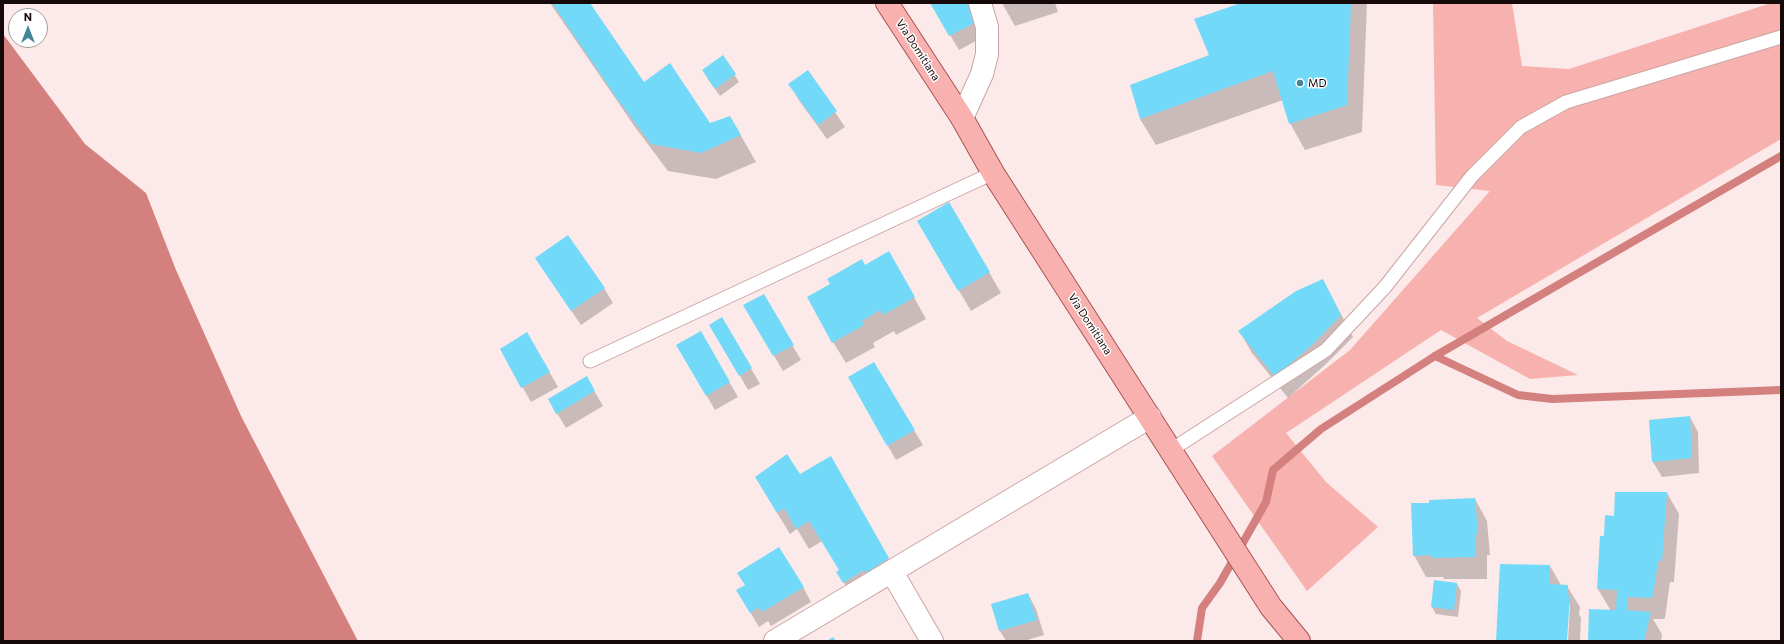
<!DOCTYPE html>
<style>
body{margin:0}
#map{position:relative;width:1784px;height:644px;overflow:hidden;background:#fbeae9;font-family:Commissioner,sans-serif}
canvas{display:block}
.frame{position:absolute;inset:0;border:4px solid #160909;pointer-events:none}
.north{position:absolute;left:8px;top:8px;width:40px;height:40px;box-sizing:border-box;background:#fff;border:1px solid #a29d9d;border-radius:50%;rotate:0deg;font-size:11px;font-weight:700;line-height:16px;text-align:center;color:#160909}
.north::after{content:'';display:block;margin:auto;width:14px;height:18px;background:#458599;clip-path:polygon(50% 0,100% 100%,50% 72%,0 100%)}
</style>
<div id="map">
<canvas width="1784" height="644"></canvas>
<div class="frame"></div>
<div class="north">N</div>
</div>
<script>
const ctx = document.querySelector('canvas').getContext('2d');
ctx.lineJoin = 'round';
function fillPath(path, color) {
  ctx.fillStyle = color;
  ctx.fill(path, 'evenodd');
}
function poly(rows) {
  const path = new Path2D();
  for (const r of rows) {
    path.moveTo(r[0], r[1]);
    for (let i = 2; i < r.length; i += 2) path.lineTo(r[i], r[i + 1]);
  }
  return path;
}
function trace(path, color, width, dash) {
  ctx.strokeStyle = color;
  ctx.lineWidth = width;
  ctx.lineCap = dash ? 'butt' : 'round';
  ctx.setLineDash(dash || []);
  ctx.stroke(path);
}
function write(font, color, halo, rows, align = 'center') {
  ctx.font = font + ' Commissioner,sans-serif';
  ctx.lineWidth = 3;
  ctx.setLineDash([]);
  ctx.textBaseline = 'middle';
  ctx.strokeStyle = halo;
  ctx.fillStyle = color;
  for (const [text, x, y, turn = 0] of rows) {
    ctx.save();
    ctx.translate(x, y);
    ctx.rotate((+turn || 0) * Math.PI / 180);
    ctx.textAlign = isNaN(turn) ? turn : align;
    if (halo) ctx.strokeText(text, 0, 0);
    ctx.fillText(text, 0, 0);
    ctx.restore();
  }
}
const green = poly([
 [1433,3,1512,3,1522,66,1569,69,1771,3,1781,3,1781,139,1477,318,1507,341,1578,375,1530,379,1441,330,1286,433,1326,482,1378,527,1307,591,1212,456,1350,350,1490,191,1436,185]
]);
const water = poly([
 [3,34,85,144,146,193,176,270,241,416,358,641,3,641]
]);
const shadow = poly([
 [550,3,589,3,644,83,710,125,730,117,756,162,716,179,668,171,635,127],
 [931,3,973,3,987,35,959,50],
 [1002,3,1055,3,1058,12,1015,26],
 [1244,3,1367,3,1362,132,1305,150,1290,123,1283,100,1156,145,1140,119,1210,56],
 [723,57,739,82,720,96,707,78],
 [808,72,845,127,827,139,798,99,790,84],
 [949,203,1001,293,971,311,918,221],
 [536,259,604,288,613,303,581,325],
 [865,266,901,274,926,319,896,335,894,331,873,343,875,347,846,363,833,342],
 [1323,280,1353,337,1326,364,1288,398,1252,353,1240,332],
 [763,295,801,360,783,371,745,306],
 [722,319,760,384,748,390,711,325],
 [700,332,738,397,715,410,677,345],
 [527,333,558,387,531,402,501,349],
 [874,364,923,445,896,460,849,378],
 [586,377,603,406,566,428,549,400],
 [1690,417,1698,432,1699,473,1662,477,1653,462],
 [830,457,900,580,879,593,877,590,856,604,838,572,840,571,822,541,809,549,797,529,790,534,768,498,800,475],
 [1667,493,1679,514,1674,582,1670,582,1665,618,1663,619,1653,619,1662,634,1661,641,1589,641,1611,611,1598,589,1605,537,1615,517],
 [1475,499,1487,521,1490,555,1487,555,1487,579,1444,579,1443,577,1426,577,1414,555,1430,504],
 [1550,566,1561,585,1567,586,1580,607,1579,614,1581,618,1580,641,1568,641,1570,605,1568,605,1566,641,1497,641],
 [1435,581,1457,584,1461,591,1458,617,1436,614,1432,607],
 [803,587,811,602,771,626,768,621,759,627,746,605],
 [1028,594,1036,609,1044,635,1024,641,1006,641,1000,631,992,605]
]);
const stream = poly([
 [1435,356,1518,395,1552,399,1781,390],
 [1197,641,1202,608,1220,583,1266,502,1273,470,1321,429,1435,356,1781,156]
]);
const building = poly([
 [552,3,590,3,644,82,670,63,710,123,730,116,741,135,701,153,651,144,618,100],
 [930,3,972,3,980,20,949,36],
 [1241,3,1351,3,1347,105,1289,124,1273,71,1140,119,1130,85,1209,55,1194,19],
 [723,55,736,74,715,89,702,70],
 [808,70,837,111,818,125,788,84],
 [949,202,990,272,958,291,917,221],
 [568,235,605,288,571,311,535,258],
 [889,251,915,297,883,315,880,310,862,321,864,325,832,343,807,297,830,284,827,279,862,259,865,265],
 [1323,279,1341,315,1314,343,1275,377,1238,331,1296,291],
 [764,294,794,345,773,356,743,305],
 [722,317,752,368,739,376,709,325],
 [701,331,730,382,706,396,676,345],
 [527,332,550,372,521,388,500,349],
 [874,362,915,430,887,446,848,377],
 [587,376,595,391,556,414,548,399],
 [1690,416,1692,458,1652,462,1649,420],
 [787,454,800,474,831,456,889,558,866,573,864,570,843,583,836,572,839,570,809,521,796,529,784,508,777,513,755,477],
 [1615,492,1667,492,1662,561,1658,561,1653,596,1650,598,1628,597,1627,610,1651,612,1644,641,1588,641,1589,609,1616,610,1617,590,1597,589,1600,536,1604,536,1605,515,1614,516],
 [1475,498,1478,534,1475,534,1475,557,1431,558,1431,555,1413,556,1411,503,1429,503,1429,500],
 [779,547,804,587,762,612,759,607,750,613,736,590,745,585,737,573],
 [1500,564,1550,565,1550,584,1568,585,1567,595,1570,595,1567,641,1496,641],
 [1434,580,1457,583,1454,610,1431,607],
 [1028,593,1037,620,999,631,991,604],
 [833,637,836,641,827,641]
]);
const lane = poly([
 [590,361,993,173],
 [1171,450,1326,350,1385,287,1472,176,1521,127,1566,102,1781,37]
]);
const street = poly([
 [962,118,982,74,987,54,987,27,980,3],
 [892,572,932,641],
 [775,641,1150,417]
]);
const primary = poly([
 [887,3,962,118,993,173,1271,607,1299,641]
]);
const markers = [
 [1300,83,4,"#458599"]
];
const streetNames = [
 ["Via Domitiana",918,50,57],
 ["Via Domitiana",1090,324,57]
];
const poiNames = [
 ["MD",1308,83]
];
fillPath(green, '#f7b1ae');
fillPath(water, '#d3807e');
fillPath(shadow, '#0003');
trace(stream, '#d3807e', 8);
fillPath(building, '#73d9f8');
trace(lane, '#cca5a3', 15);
trace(street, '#cca5a3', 24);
trace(primary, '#a75454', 24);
trace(lane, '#fff', 13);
trace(street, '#fff', 22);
trace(primary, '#f9b1b0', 22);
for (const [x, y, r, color] of markers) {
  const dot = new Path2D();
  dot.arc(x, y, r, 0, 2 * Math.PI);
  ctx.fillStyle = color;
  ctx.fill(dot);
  trace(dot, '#fff', 1.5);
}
write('11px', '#160909', '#fff', streetNames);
write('11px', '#160909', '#fff', poiNames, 'left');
</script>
